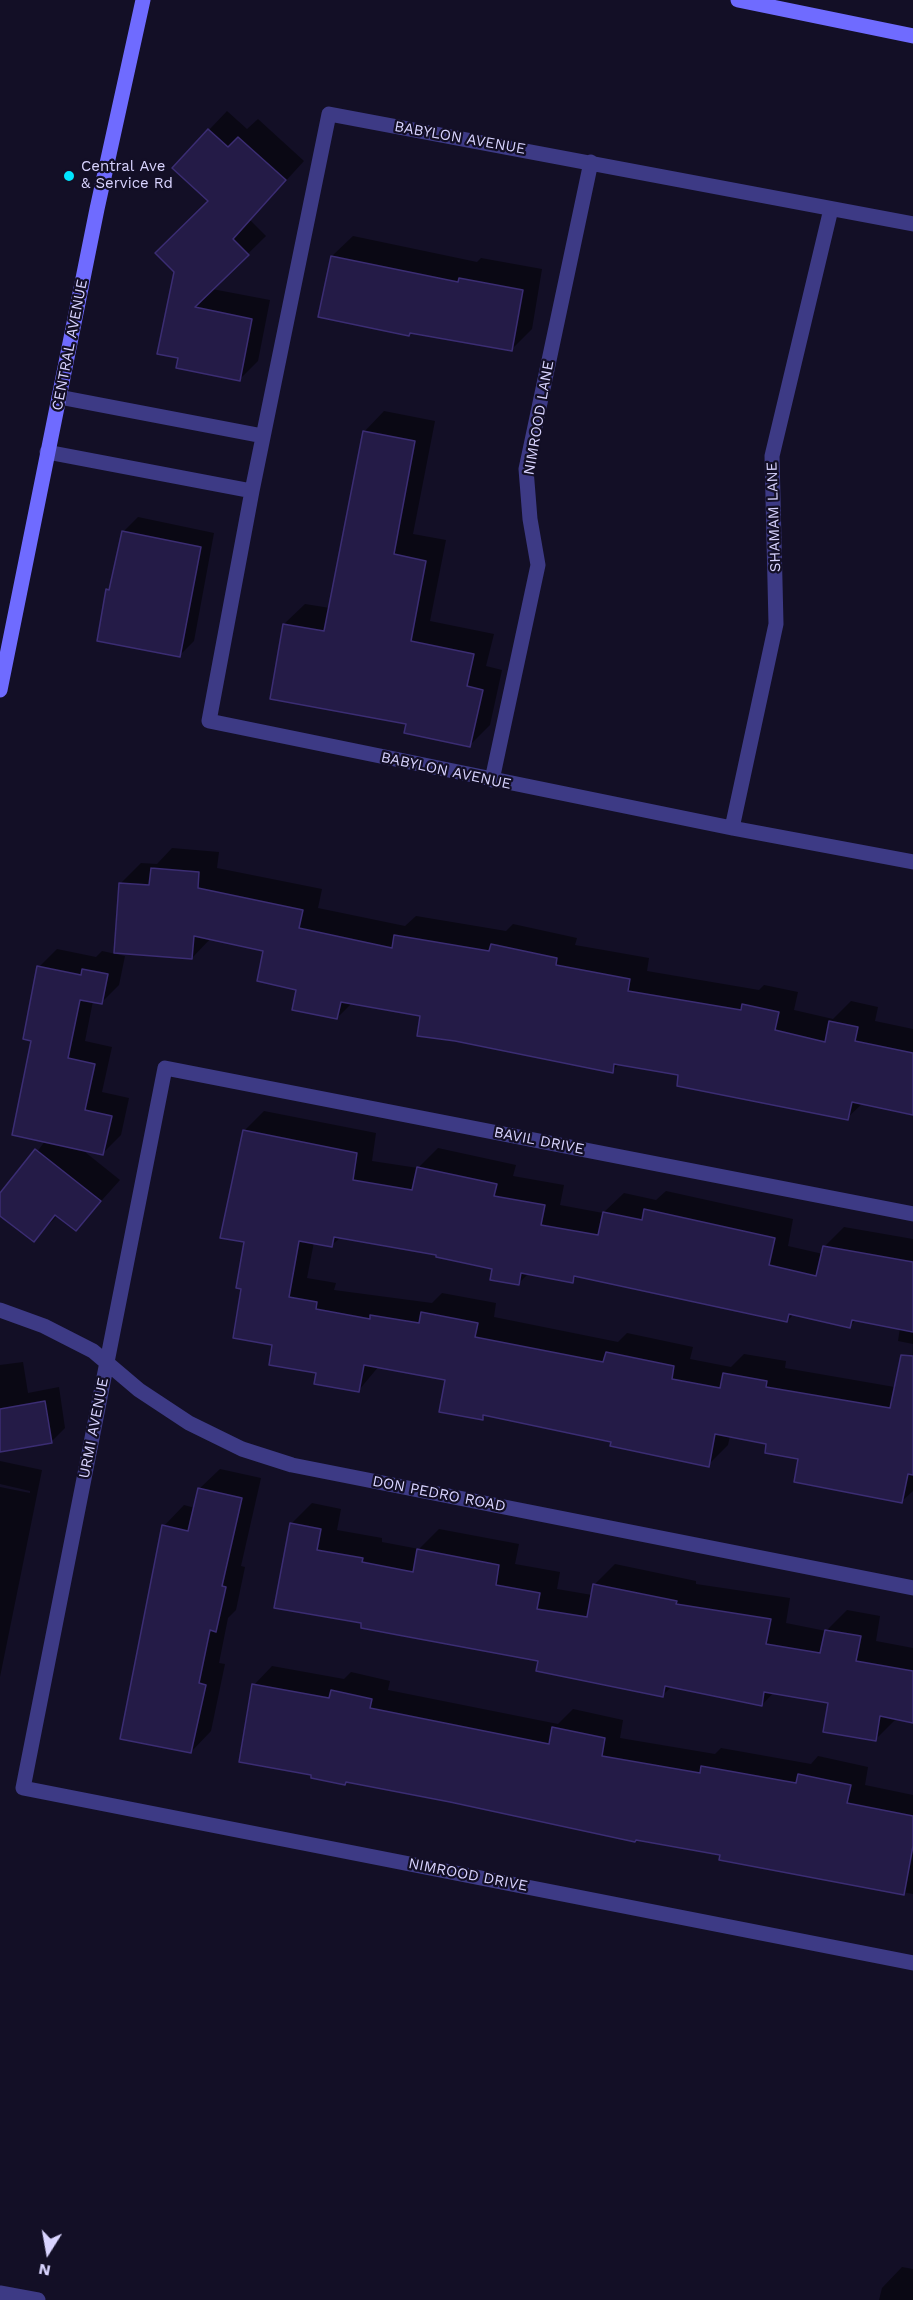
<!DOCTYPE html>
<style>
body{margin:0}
#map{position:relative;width:913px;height:2300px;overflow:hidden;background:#130f26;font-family:"Work Sans",sans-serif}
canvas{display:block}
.north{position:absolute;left:18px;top:2222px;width:60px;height:60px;-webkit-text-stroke:4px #130f26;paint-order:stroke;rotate:191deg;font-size:16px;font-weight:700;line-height:24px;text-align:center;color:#d9d4ff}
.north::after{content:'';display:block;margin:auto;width:21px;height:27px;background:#d9d4ff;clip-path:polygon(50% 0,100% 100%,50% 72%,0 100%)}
</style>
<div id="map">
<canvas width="913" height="2300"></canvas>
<div class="north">N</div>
</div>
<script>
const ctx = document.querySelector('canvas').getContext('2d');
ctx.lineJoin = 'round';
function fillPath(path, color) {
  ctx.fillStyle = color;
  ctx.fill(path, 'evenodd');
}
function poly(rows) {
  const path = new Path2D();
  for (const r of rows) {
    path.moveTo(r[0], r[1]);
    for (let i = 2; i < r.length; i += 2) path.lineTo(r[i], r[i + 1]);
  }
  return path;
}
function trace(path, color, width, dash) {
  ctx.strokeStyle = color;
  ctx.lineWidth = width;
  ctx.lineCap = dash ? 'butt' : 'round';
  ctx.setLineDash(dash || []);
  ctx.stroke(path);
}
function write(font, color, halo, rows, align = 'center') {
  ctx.font = font + ' "Work Sans",sans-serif';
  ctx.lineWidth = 4.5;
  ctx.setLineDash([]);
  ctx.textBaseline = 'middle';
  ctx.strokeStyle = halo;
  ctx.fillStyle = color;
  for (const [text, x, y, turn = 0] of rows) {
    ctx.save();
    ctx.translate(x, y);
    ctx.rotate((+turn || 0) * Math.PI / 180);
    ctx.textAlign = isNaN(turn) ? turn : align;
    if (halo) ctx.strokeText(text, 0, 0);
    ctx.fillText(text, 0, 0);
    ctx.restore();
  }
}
const shadow = poly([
 [227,111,247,129,258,119,304,161,250,220,266,236,212,289,270,300,258,361,239,380,178,367,210,200,209,130],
 [353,236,477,262,481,258,542,269,532,329,511,350,412,332,409,335,332,256],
 [384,411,435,421,413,534,446,540,430,621,494,634,486,666,502,670,490,725,469,746,408,723,284,624,305,604,330,608,364,432],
 [138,517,214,533,194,641,180,655,108,590,112,586,124,531],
 [172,848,219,852,217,868,322,889,318,908,405,926,416,916,506,931,513,924,577,938,575,945,649,958,647,971,759,990,764,985,798,992,794,1010,833,1019,851,1001,878,1007,875,1021,913,1029,913,1113,863,1103,847,1118,680,1074,620,1063,612,1071,455,1039,422,1015,352,1003,337,1018,298,989,265,950,211,938,192,958,121,883,141,863,157,864],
 [57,949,96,957,102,951,125,956,119,985,101,1003,93,1001,85,1041,112,1047,102,1092,129,1098,121,1135,103,1153,80,1148,120,1180,76,1229,58,1215,34,1240,0,1214,0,1203,45,1141,33,1039,39,967],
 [264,1111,376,1133,372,1161,418,1168,438,1148,516,1165,513,1176,564,1185,560,1205,603,1213,624,1193,656,1200,666,1191,793,1219,788,1246,823,1254,824,1247,844,1227,913,1239,913,1344,898,1341,900,1328,857,1319,850,1326,794,1314,787,1321,578,1275,572,1281,529,1273,519,1283,493,1268,438,1254,341,1237,332,1245,314,1242,307,1278,336,1283,334,1290,432,1303,442,1293,496,1303,494,1317,618,1342,627,1333,693,1347,690,1359,731,1367,744,1354,786,1361,785,1368,906,1389,913,1382,913,1491,902,1501,768,1442,730,1436,728,1445,708,1465,613,1441,486,1414,482,1418,446,1378,379,1366,359,1390,318,1372,274,1344,243,1288,246,1241,244,1131],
 [23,1362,28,1393,59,1387,65,1428,51,1442,0,1450,0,1365],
 [0,1461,42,1470,0,1677,0,1487,30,1493,30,1491,0,1484],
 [220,1469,261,1478,241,1566,245,1567,236,1610,228,1618,219,1663,225,1664,211,1731,191,1752,164,1526,184,1505,195,1508,199,1489],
 [312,1503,341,1509,337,1530,382,1538,382,1542,419,1549,439,1529,519,1544,515,1564,560,1572,557,1589,592,1595,594,1585,615,1564,696,1581,696,1584,790,1598,786,1623,826,1631,847,1610,880,1616,876,1641,913,1648,913,1722,896,1719,875,1740,830,1702,774,1692,762,1705,672,1686,663,1695,540,1660,363,1622,291,1524],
 [272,1666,344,1679,351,1672,390,1681,388,1690,558,1724,573,1709,623,1720,620,1738,715,1754,721,1748,811,1764,818,1756,868,1767,865,1785,913,1795,913,1894,765,1868,722,1854,348,1781,345,1784,254,1685],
 [902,2267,913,2269,913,2300,879,2300,882,2288]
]);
const building = poly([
 [208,129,228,147,238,137,286,180,233,239,249,255,195,307,252,319,240,381,176,368,178,358,157,354,174,272,155,253,208,201,172,168,208,129],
 [331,256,458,282,459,278,523,290,512,351,410,333,409,336,318,317,331,256],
 [363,431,415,441,394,554,426,561,411,641,474,654,467,686,483,690,470,747,404,733,406,724,270,699,283,624,324,631,363,431],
 [122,531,201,547,180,657,97,641,106,589,109,590,122,531],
 [151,868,199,872,198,888,303,910,299,928,392,948,394,935,489,951,491,944,557,958,556,965,630,979,628,991,741,1010,742,1004,779,1012,775,1030,825,1042,829,1021,858,1027,855,1041,913,1053,913,1115,852,1102,848,1120,677,1086,678,1075,614,1064,613,1073,455,1041,417,1036,420,1016,341,1002,337,1019,292,1010,296,990,257,981,263,951,194,936,192,959,114,953,119,883,149,885,151,868],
 [37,966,81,975,82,969,108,974,102,1004,80,1000,68,1058,95,1064,85,1110,112,1116,103,1155,12,1135,31,1041,23,1039,37,966],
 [243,1130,357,1153,353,1180,412,1190,417,1167,497,1184,494,1196,545,1205,541,1225,598,1235,603,1212,642,1220,644,1209,775,1238,769,1265,816,1276,823,1246,913,1262,913,1332,852,1320,850,1328,789,1314,787,1322,574,1276,573,1283,521,1273,519,1285,490,1280,492,1269,436,1257,436,1255,334,1237,332,1247,299,1241,289,1297,317,1302,316,1309,370,1319,370,1315,419,1323,421,1312,478,1323,475,1337,603,1362,606,1352,674,1366,672,1379,720,1388,723,1373,767,1381,766,1387,890,1408,901,1355,913,1356,913,1475,908,1474,902,1503,794,1482,798,1459,765,1453,766,1444,715,1434,709,1467,610,1446,611,1442,483,1415,483,1420,439,1412,445,1380,364,1365,359,1392,314,1384,316,1373,269,1365,272,1345,233,1338,241,1289,236,1288,244,1242,220,1238,243,1130],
 [35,1149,101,1201,76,1231,55,1215,34,1242,0,1216,0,1193,35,1149],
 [45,1401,52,1443,0,1452,0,1409,45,1401],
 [198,1488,242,1498,222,1586,226,1587,216,1632,210,1630,199,1683,206,1685,191,1753,120,1739,162,1525,188,1531,198,1488],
 [290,1523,321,1529,317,1550,363,1558,362,1562,413,1572,417,1549,499,1565,496,1585,540,1593,537,1609,587,1617,593,1584,677,1601,676,1604,771,1619,766,1644,820,1653,825,1630,861,1636,856,1661,913,1671,913,1723,880,1716,876,1741,823,1732,828,1703,764,1692,762,1706,665,1686,663,1697,536,1671,538,1661,398,1635,361,1628,361,1623,274,1608,290,1523],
 [252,1684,329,1698,331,1690,372,1699,370,1708,549,1744,552,1727,605,1738,602,1756,700,1773,701,1766,796,1783,798,1774,851,1785,847,1803,913,1816,913,1846,904,1895,719,1860,720,1855,636,1840,635,1842,450,1802,346,1782,345,1785,311,1778,311,1775,239,1762,252,1684]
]);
const street = poly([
 [913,224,329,114,252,491,209,721,732,828,913,862],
 [59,397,263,436],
 [47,452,252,491],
 [492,780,538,565,530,519,526,469,591,162],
 [732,828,776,624,772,456,831,209],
 [913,1214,165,1068,23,1788,913,1963],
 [0,1310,44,1326,93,1351,139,1390,189,1423,242,1449,292,1465,913,1588],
 [0,2293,38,2300]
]);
const secondary = poly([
 [738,0,913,36],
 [0,690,97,209,143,0]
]);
const markers = [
 [69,176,6,"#00e5ff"]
];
const streetNames = [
 ["BABYLON AVENUE",460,138,10],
 ["CENTRAL AVENUE",70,345,-79],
 ["NIMROOD LANE",539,418,-80],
 ["SHAMAM LANE",774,517,-92],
 ["BABYLON AVENUE",446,771,12],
 ["BAVIL DRIVE",539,1141,11],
 ["URMI AVENUE",94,1428,-79],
 ["DON PEDRO ROAD",439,1494,11],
 ["NIMROOD DRIVE",468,1875,11]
];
const poiNames = [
 ["Central Ave",81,167],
 ["& Service Rd",81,184]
];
fillPath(shadow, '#0007');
fillPath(building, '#241b47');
trace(building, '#3b2d73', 1.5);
trace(street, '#3d3a85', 15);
trace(secondary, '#6f6bff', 15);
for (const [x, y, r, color] of markers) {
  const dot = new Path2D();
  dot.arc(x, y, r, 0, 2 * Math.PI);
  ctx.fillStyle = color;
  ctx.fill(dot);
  trace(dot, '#130f26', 2);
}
write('15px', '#d9d4ff', '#130f26', streetNames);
write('15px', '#d9d4ff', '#130f26', poiNames, 'left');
</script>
